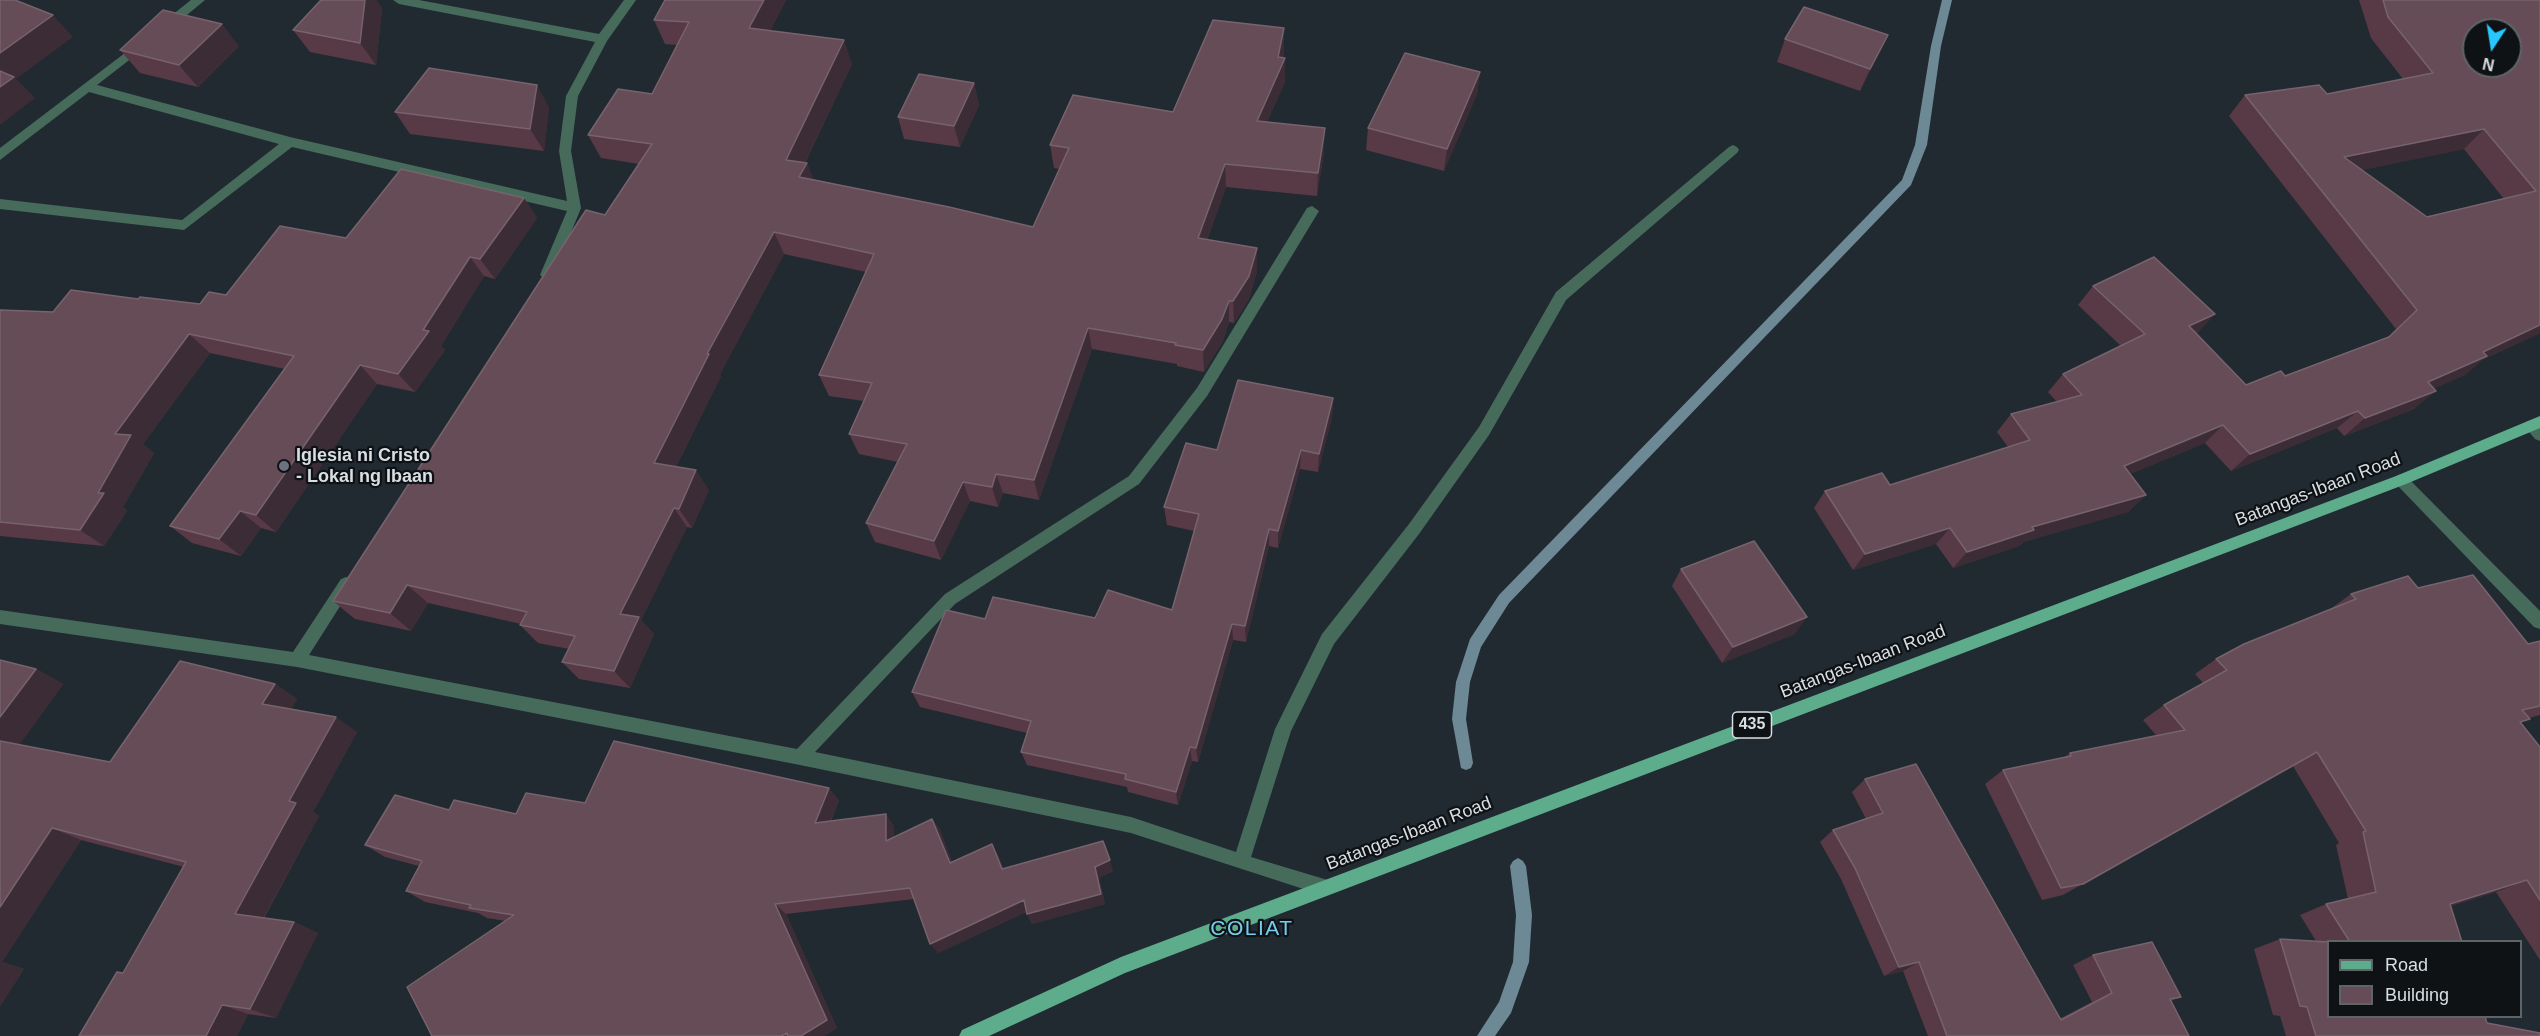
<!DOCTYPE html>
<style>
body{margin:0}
#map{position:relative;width:2540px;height:1036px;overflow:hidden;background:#212a31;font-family:Arial,sans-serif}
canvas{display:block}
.legend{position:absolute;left:2327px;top:940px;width:195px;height:78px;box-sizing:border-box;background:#0e1215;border:2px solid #5f6467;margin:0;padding:8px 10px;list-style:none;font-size:18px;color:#d8dee3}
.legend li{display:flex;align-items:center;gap:12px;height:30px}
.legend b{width:30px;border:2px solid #5f6467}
.north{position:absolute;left:2462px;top:18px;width:60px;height:60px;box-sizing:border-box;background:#0e1215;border:2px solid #5f6467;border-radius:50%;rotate:192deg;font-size:16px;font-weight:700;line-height:24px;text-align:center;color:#d8dee3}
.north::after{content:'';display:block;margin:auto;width:21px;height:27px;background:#27c8ff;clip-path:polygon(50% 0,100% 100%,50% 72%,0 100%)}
</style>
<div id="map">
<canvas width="2540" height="1036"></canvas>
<ul class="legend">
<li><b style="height:8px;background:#5dad8d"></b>Road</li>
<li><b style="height:16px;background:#654c57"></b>Building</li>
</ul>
<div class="north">N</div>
</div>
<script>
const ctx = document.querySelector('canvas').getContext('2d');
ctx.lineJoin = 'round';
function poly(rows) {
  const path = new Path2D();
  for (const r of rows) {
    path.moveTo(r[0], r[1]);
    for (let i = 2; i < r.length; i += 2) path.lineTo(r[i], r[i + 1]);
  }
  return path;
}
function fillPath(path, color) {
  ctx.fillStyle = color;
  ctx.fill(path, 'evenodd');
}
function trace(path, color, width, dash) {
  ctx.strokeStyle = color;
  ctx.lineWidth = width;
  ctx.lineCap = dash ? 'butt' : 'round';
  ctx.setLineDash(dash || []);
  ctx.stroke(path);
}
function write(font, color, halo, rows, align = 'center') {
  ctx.font = font + ' Arial,sans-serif';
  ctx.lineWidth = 4.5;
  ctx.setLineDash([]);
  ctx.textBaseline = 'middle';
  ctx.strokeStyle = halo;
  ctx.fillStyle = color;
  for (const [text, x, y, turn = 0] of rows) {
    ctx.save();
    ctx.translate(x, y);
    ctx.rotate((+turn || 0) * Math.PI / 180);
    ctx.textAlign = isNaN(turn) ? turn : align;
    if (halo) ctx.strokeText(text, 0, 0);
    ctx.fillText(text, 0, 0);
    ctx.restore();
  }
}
const stream = poly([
 [1942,0,1952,0,1941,46,1927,145,1911,185,1509,603,1481,647,1470,682,1466,719,1473,763,1471,768,1466,770,1461,768,1452,719,1456,682,1470,639,1499,595,1902,180,1915,145,1931,46,1942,0],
 [1518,858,1523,861,1526,866,1532,915,1529,962,1511,1013,1495,1036,1477,1036,1499,1002,1513,962,1516,915,1510,866,1513,861,1518,858]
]);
const minor = poly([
 [191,0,205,0,170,29,162,29,162,23,191,0],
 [393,0,419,0,599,34,624,0,636,0,607,41,578,96,571,151,581,208,552,279,547,280,540,275,567,211,292,147,184,230,0,209,0,199,182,220,279,144,89,92,0,160,0,148,142,40,146,41,146,47,97,85,290,137,567,201,559,151,566,96,595,42,399,4,393,0],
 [1733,145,1737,147,1739,150,1737,153,1566,300,1489,435,1419,534,1334,644,1291,731,1251,857,1331,881,1334,887,1331,893,1325,896,1131,833,800,765,297,667,0,624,0,610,293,652,341,579,346,577,351,579,354,584,351,589,309,655,797,749,945,594,1129,476,1197,388,1307,208,1312,206,1319,211,1207,396,1139,484,955,604,815,752,1131,817,1236,852,1275,729,1322,634,1409,524,1479,427,1556,292,1729,147,1733,145],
 [2531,420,2540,426,2540,441,2535,439,2524,426,2526,422,2531,420],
 [2401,474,2406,476,2540,611,2540,629,2534,627,2396,484,2394,480,2396,476,2401,474]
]);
const major = poly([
 [2540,416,2540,428,2406,484,1125,973,989,1036,959,1036,962,1030,1121,957,2396,476,2540,416]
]);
const wall = poly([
 [321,0,376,0,382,8,376,65,310,52,293,30],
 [665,0,786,0,770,31,852,64,805,163,807,163,813,179,1033,227,1060,169,1054,168,1050,145,1173,112,1284,52,1283,58,1285,82,1267,122,1324,152,1317,196,1226,187,1207,240,1257,248,1257,271,1249,299,1234,323,1229,322,1223,341,1204,372,1177,366,1177,364,1092,349,1039,500,1003,493,998,507,970,501,941,560,875,542,866,523,898,462,859,454,849,434,864,401,829,396,819,375,866,272,784,254,720,374,721,376,676,467,709,490,692,528,687,527,641,620,654,634,630,688,579,679,562,662,569,649,538,643,520,625,521,624,428,603,411,631,355,619,333,601,605,215,639,164,601,158,588,135,652,94,677,45,665,44,654,20],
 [2359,0,2540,0,2540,333,2482,360,2465,375,2434,388,2414,409,2344,436,2337,428,2231,471,2205,443,2130,474,2146,495,2128,512,2023,542,2019,546,1953,568,1936,544,1853,570,1814,508,1825,491,1890,485,2008,447,1997,432,2011,414,2057,402,2048,392,2063,374,2121,346,2078,305,2093,286,2198,333,2196,334,2246,385,2285,376,2387,338,2396,329,2229,116,2245,95,2327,94,2403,79,2371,38],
 [2464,149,2504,199,2427,217,2361,170],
 [1888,35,1860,91,1777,62,1785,39],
 [239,46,198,87,140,73,120,50],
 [1480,72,1477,94,1444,171,1366,150,1368,128],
 [974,83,979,105,960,147,904,139,898,117],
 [549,107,544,151,410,134,395,112],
 [524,198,537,218,495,279,484,276,441,346,445,350,415,392,377,384,276,532,261,528,241,556,192,543,170,526,285,369,210,353,143,444,154,453,123,507,127,511,104,546,0,536,0,310,53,312,138,299,200,304,226,295,346,238],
 [1333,398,1332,417,1318,472,1300,469,1278,548,1269,546,1246,642,1233,640,1198,762,1192,761,1178,805,1128,792,1127,787,1027,765,1021,752,1027,733,920,707,912,692,985,619,1095,618,1172,610,1194,531,1167,525,1164,507,1217,450],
 [1681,569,1795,634,1722,663,1672,586],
 [2418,588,2528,644,2540,641,2540,715,2529,718,2521,723,2540,747,2540,960,2496,892,2451,906,2462,942,2328,942,2328,1017,2487,1023,2540,1036,2286,1036,2280,1016,2273,1015,2254,949,2280,939,2316,941,2300,915,2326,904,2348,899,2336,845,2339,843,2293,766,2063,895,2042,900,1985,784,2003,770,2063,758,2070,753,2156,735,2143,720,2164,705,2203,683,2195,674,2216,659,2329,610,2351,594],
 [0,660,36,669,63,684,19,745,110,762,275,684,297,699,291,709,357,732,313,812,319,816,264,918,294,922,318,933,276,1018,248,1014,237,1036,79,1036,123,973,184,867,81,840,2,962,24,969,0,1006],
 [1865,779,2061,1018,2092,1002,2073,965,2093,955,2181,997,2171,1001,2189,1036,1928,1036,1903,971,1884,976,1841,879,1820,842,1833,830,1866,819,1852,792],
 [839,800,831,821,894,826,894,837,932,819,940,830,952,862,998,855,1003,868,1113,871,1099,878,1105,904,1032,924,1026,912,938,953,914,899,786,914,837,1028,824,1036,432,1036,506,921,487,918,478,913,425,902,406,891,419,866,385,857,365,845,449,810,516,814,585,803]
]);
const shadedWall = poly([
 [365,0,376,0,382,8,376,65,360,43],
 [764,0,786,0,759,52,749,28],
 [53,15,73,37,16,79,35,98,0,125,0,53],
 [222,24,239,46,198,87,179,65],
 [1284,28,1284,52,1281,67,1285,58,1285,82,1257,145,1257,121,1278,57],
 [1888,35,1877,58,1860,91,1870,69],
 [844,40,852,64,795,183,786,160],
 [1480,72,1477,94,1444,171,1447,149],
 [974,83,979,105,960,147,954,126],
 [537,85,549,107,544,151,530,129],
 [1325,128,1324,152,1317,196,1318,173],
 [2484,129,2464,149,2325,178,2344,157],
 [807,163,816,186,799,177],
 [1225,164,1226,187,1199,261,1198,238],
 [524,198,537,218,495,279,480,259],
 [774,232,784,254,720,374,721,376,668,483,654,463,707,354],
 [1257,248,1257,271,1249,299,1234,323,1233,301],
 [470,257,484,276,441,346,445,350,415,392,398,374,423,330],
 [1229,301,1229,322,1223,341,1204,372,1203,350],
 [2215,314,2198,333,2172,345,2189,326],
 [2540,325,2540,333,2482,360,2465,375,2406,401,2428,382,2483,352],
 [1088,328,1092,349,1039,500,1034,480],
 [189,334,210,353,143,444,154,453,123,507,127,511,104,546,80,530,115,434],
 [360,365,377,384,276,532,256,515],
 [2436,391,2414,409,2344,436,2365,418],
 [1333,398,1332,417,1318,472,1319,454],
 [2358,411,2337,428,2231,471,2250,454],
 [2223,425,2205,443,2108,483,2124,466],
 [1301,450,1300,469,1278,548,1278,531],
 [696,470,709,490,692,528,679,509],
 [996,474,1003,493,998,507,992,487],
 [963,482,970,501,941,560,934,541],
 [2146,495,2128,512,2023,542,2019,546,1953,568,1967,552,2032,527],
 [674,508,687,527,641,620,654,634,630,688,614,671,620,614],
 [240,511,261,528,241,556,219,539],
 [1950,528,1936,544,1853,570,1865,554],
 [1269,529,1269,546,1246,642,1245,626],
 [407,585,428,603,411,631,390,613],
 [1807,617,1795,634,1722,663,1733,647],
 [1232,624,1233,640,1198,762,1196,748],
 [36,669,63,684,14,752,0,746,0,717],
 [275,684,297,699,285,719,262,704],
 [336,717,357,732,313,812,319,816,260,924,235,914,289,801],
 [1190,747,1192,761,1178,805,1176,792],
 [829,788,839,800,825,834,815,823],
 [886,814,894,826,894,852,886,841],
 [932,819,940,830,957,874,950,863],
 [52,828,81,840,2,962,24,969,0,1006,0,907],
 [992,844,998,855,1008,879,1002,869],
 [1110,860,1113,871,1099,878,1105,904,1032,924,1027,914,1095,867],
 [2527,880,2496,892,2421,915,2450,904],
 [1024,900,1030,910,938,953,930,944],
 [775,904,786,914,837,1028,824,1036,801,1036],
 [294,922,318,933,276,1018,250,1009],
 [1919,962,1903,971,1884,976,1899,967],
 [222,1005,248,1014,237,1036,206,1036]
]);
const building = poly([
 [0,0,15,0,53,15,0,53,0,0],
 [321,0,365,0,360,43,293,30,321,0],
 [665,0,764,0,749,28,844,40,786,160,807,163,799,177,949,207,1033,227,1069,148,1050,145,1073,95,1173,112,1213,20,1284,28,1278,57,1285,58,1257,121,1325,128,1318,173,1225,164,1198,238,1257,248,1249,276,1233,301,1229,301,1222,319,1203,350,1175,345,1176,343,1088,328,1034,480,996,474,992,487,963,482,934,541,866,523,907,444,849,434,872,383,819,375,874,254,774,232,707,354,709,354,654,463,696,470,679,509,674,508,620,614,639,617,614,671,562,662,575,636,520,625,527,612,407,585,390,613,333,601,586,210,605,215,652,144,588,135,618,89,652,94,689,22,654,20,665,0],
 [2383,0,2540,0,2540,325,2483,352,2487,356,2428,382,2436,391,2365,418,2358,411,2250,454,2223,425,2124,466,2146,495,2032,527,2034,530,1967,552,1950,528,1865,554,1825,491,1882,473,1890,485,2030,440,2011,414,2082,395,2063,374,2145,334,2093,286,2154,257,2215,314,2189,326,2246,385,2281,371,2285,376,2389,337,2417,310,2245,95,2319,85,2327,94,2433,73,2388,17,2383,0],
 [2474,30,2510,30,2510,66,2474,66,2474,30],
 [2484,129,2536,191,2427,217,2344,157,2484,129],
 [1804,7,1888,35,1870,69,1785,39,1804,7],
 [163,10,222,24,179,65,120,50,163,10],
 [1405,53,1480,72,1447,149,1368,128,1405,53],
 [429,68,537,85,530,129,395,112,429,68],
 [0,71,14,77,0,87,0,71],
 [919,74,974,83,954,126,898,117,919,74],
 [401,169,524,198,480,259,470,257,423,330,429,331,398,374,360,365,256,515,240,511,219,539,170,526,294,356,189,334,115,434,131,435,98,493,104,493,80,530,0,522,0,310,53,312,71,290,138,299,140,297,200,304,209,292,226,295,280,226,346,238,401,169],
 [1238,380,1333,398,1319,454,1301,450,1278,531,1269,529,1245,626,1232,624,1196,748,1190,747,1176,792,1125,779,1126,774,1021,752,1031,721,912,692,946,610,985,619,993,597,1095,618,1108,590,1172,610,1199,514,1164,507,1186,443,1217,450,1238,380],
 [1754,541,1807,617,1733,647,1681,569,1754,541],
 [2473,575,2528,644,2540,641,2540,706,2522,710,2530,719,2520,722,2540,747,2540,900,2527,880,2450,904,2462,942,2350,942,2326,904,2376,892,2363,832,2366,831,2317,752,2083,884,2061,888,2003,770,2071,756,2070,753,2185,730,2164,705,2227,670,2216,659,2244,644,2356,599,2351,594,2408,576,2418,588,2473,575],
 [0,660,36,669,0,717,0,660],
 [180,661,275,684,262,704,336,717,289,801,296,803,235,914,294,922,250,1009,222,1005,206,1036,79,1036,117,972,123,973,186,862,52,828,0,907,0,741,110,762,180,661],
 [614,741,829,788,815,823,886,814,886,841,932,819,950,863,992,844,1002,869,1103,841,1110,860,1095,867,1101,894,1027,914,1024,900,930,944,910,888,775,904,827,1020,801,1036,788,1036,787,1033,781,1036,432,1036,407,987,514,915,469,908,471,905,406,891,422,861,365,845,395,795,449,810,454,800,516,814,526,793,585,803,614,741],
 [1916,764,2061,1020,2112,993,2093,955,2152,942,2181,997,2170,999,2189,1036,1947,1036,1919,962,1899,967,1855,868,1833,830,1883,813,1865,779,1916,764],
 [2280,939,2328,942,2328,1017,2485,1017,2487,1023,2540,1033,2540,1036,2316,1036,2307,1007,2300,1006,2280,939]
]);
const markers = [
 [284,466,6,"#6b7280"]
];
const shields = [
 [1752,725,39]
];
const shieldNames = [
 ["435",1752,725]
];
const poiNames = [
 ["Iglesia ni Cristo",296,456],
 ["- Lokal ng Ibaan",296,477]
];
const streetNames = [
 ["Batangas-Ibaan Road",2318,490,-21],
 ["Batangas-Ibaan Road",1863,662,-21],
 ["Batangas-Ibaan Road",1409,834,-21]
];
const quarterNames = [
 ["COLIAT",1252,929]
];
fillPath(stream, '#6d8995');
fillPath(minor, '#466b5b');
fillPath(major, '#5dad8d');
fillPath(wall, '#573a46');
fillPath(shadedWall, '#3b2c36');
fillPath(building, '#654c57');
trace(building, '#77636d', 1.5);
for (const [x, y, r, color] of markers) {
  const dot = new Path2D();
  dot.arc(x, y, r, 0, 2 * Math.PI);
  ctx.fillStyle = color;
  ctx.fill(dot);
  trace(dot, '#0e1215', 2);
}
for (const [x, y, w] of shields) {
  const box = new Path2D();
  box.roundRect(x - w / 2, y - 13, w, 26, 4.5);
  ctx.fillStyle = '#0e1215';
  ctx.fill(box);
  trace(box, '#d8dee3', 1.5);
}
write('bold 16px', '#d8dee3', null, shieldNames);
write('bold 18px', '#d8dee3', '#0e1215', poiNames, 'left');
write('18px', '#d8dee3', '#0e1215', streetNames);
ctx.letterSpacing = '1.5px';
write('21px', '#74ccf1', '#0e1215', quarterNames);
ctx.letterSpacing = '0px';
</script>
